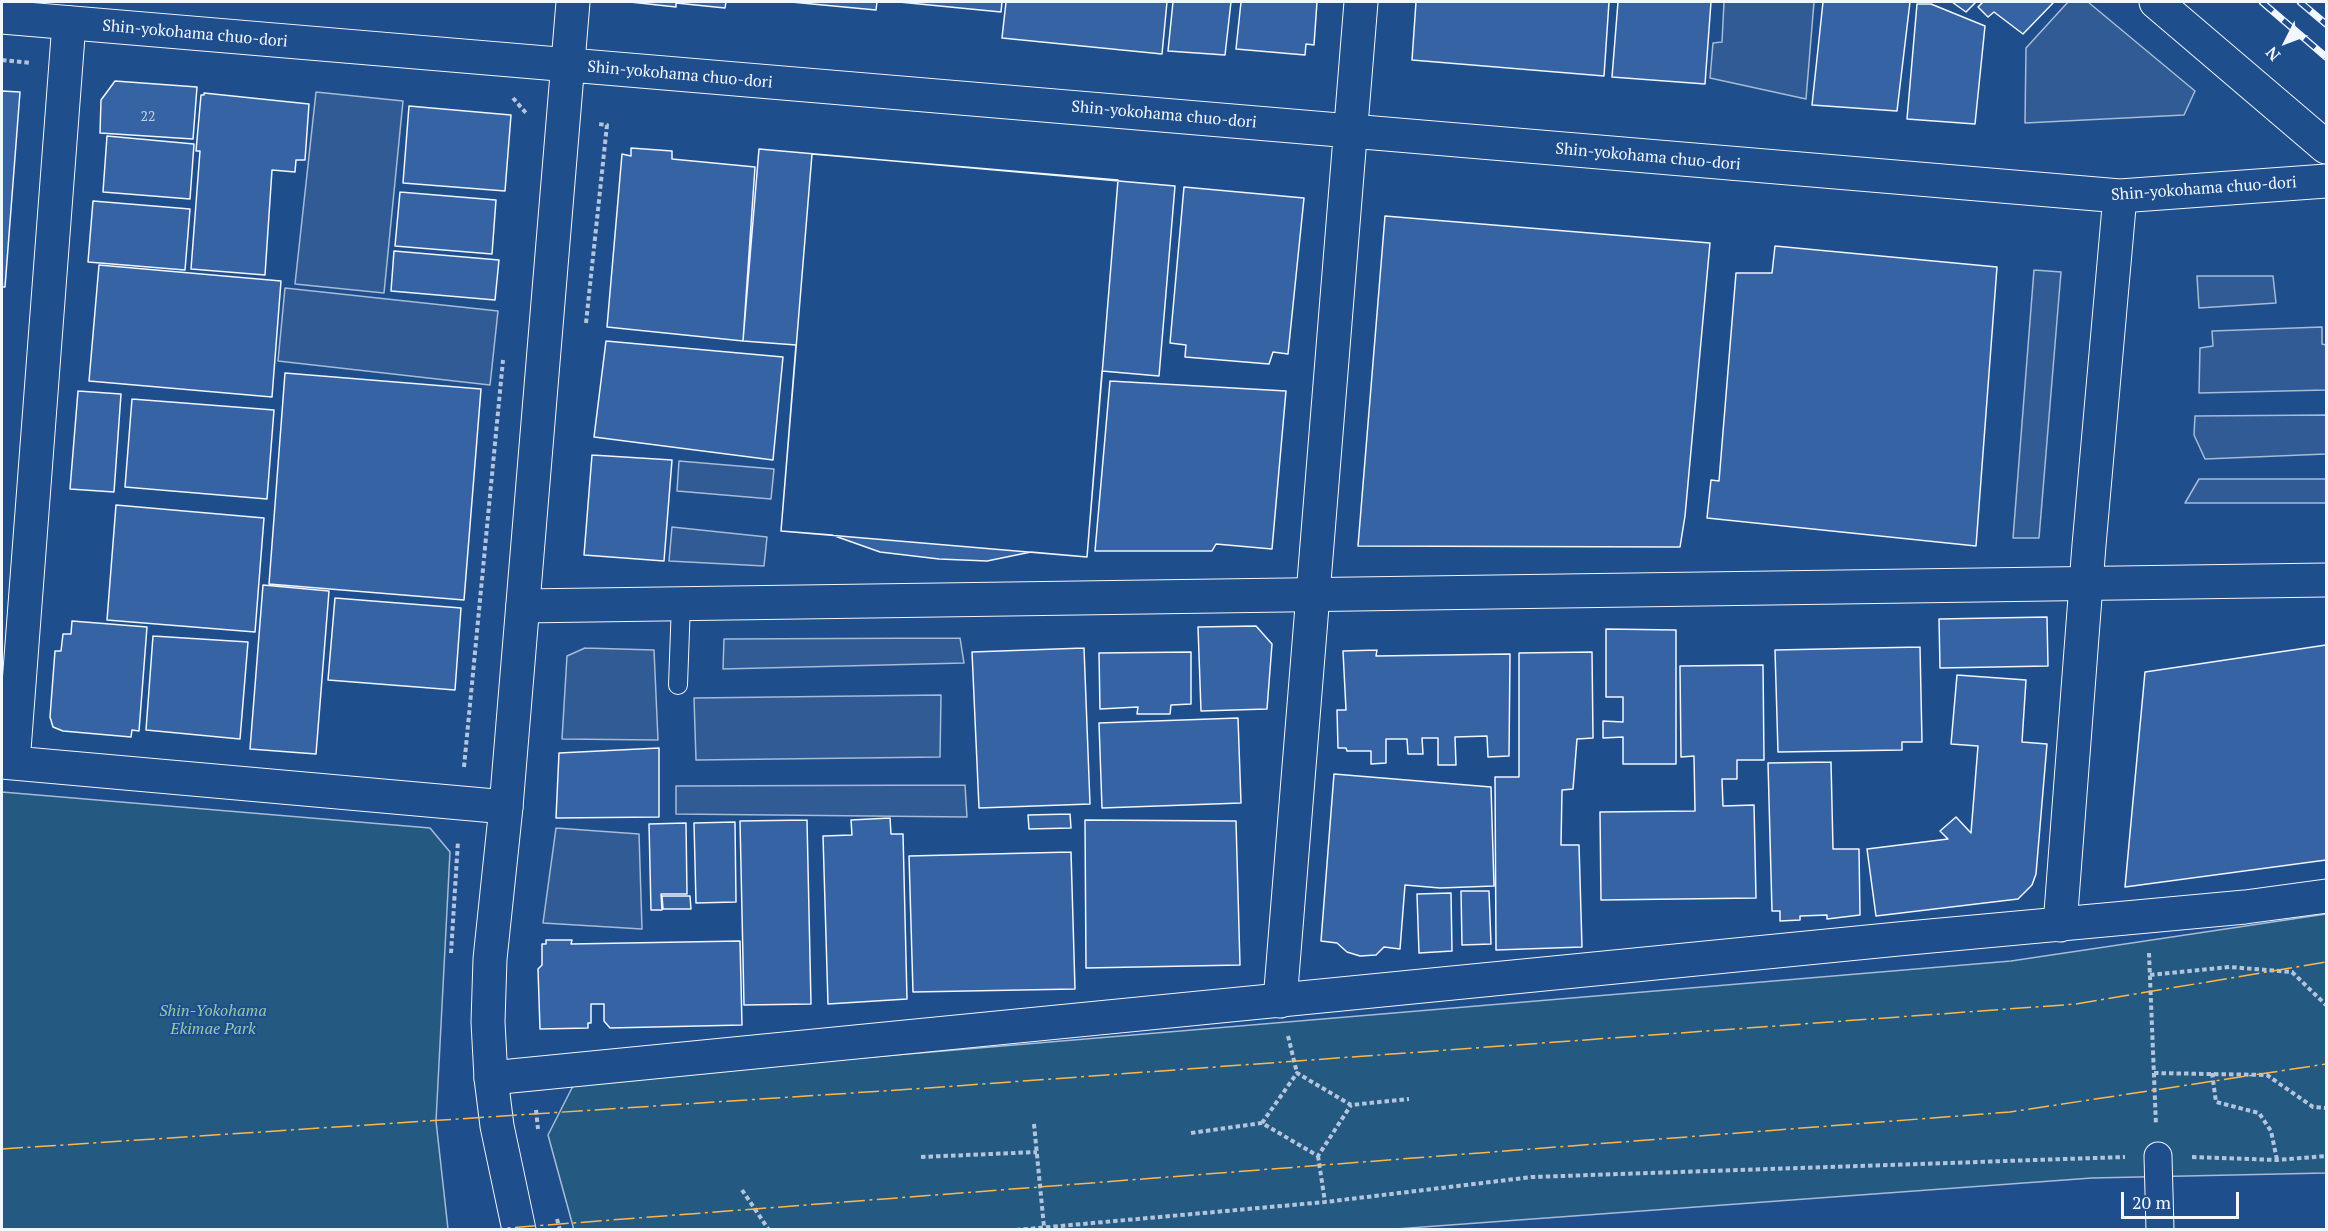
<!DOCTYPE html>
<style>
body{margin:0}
#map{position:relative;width:2328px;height:1231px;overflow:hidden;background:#1f4e8c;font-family:"PT Serif",serif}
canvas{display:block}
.frame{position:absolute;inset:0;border:3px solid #f2f6ff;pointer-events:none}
.north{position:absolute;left:2256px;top:12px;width:60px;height:60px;-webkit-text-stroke:4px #1f4e8c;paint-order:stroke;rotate:228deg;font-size:16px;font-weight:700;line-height:24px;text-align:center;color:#f2f6ff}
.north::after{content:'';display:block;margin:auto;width:21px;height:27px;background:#f2f6ff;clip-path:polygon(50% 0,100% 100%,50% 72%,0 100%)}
.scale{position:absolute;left:2121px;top:1192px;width:118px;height:27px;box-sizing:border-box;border:3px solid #f2f6ff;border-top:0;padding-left:8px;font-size:18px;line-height:21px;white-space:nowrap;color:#f2f6ff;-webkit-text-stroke:4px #1f4e8c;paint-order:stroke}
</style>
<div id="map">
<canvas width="2328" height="1231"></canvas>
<div class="frame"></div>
<div class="north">N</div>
<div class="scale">20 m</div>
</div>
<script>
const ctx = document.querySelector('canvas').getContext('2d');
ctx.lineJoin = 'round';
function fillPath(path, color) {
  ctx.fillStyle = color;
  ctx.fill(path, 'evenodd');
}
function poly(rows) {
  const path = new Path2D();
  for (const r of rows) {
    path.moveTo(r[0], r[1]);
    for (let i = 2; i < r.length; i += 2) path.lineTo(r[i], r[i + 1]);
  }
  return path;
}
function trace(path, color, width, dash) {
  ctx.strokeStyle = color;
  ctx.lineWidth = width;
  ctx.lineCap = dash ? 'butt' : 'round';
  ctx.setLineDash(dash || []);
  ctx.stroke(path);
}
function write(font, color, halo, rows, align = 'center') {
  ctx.font = font + ' "PT Serif",serif';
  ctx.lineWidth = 4.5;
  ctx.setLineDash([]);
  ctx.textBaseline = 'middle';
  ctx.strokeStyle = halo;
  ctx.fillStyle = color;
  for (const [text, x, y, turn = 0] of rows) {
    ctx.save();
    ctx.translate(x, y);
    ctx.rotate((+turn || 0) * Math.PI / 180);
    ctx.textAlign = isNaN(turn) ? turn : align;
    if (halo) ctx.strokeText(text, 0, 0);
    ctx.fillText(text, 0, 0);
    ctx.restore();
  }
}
const green = poly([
 [2,792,430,828,450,852,436,1121,448,1229,2,1229,2,792],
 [2326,914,2326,1173,2092,1178,1382,1230,574,1230,548,1135,575,1082,2011,961,2326,914]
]);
const parking = poly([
 [1724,2,1814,2,1806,99,1710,78,1713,43,1722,42,1724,2],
 [2068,2,2088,2,2195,91,2184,115,2025,123,2026,48,2068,2],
 [316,92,403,101,384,293,295,284,316,92],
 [2034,270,2061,272,2039,538,2013,538,2034,270],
 [2197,276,2273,276,2276,303,2199,308,2197,276],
 [285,288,498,311,490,385,278,361,285,288],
 [2322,327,2322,344,2326,345,2326,390,2199,393,2200,348,2213,346,2212,331,2322,327],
 [2326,415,2326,454,2205,459,2194,435,2195,416,2326,415],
 [679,461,774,469,771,499,677,491,679,461],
 [2199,479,2326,479,2326,503,2185,503,2199,479],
 [672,527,767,537,764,566,669,561,672,527],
 [960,638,964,663,723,669,724,639,960,638],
 [585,648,654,650,658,740,562,739,567,656,585,648],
 [941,695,940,757,696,760,694,698,941,695],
 [965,785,967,817,676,814,676,786,965,785],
 [556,828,639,834,642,929,543,923,556,828]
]);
const building = poly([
 [630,2,726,2,725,8,676,3,676,7,630,2],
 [791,2,877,2,876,10,791,2],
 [899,2,1002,2,1001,12,899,2],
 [1006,2,1167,2,1162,54,1002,38,1006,2],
 [1173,2,1231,2,1225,55,1168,51,1173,2],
 [1241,2,1317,2,1314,45,1306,44,1305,55,1236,49,1241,2],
 [1416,2,1609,2,1604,76,1412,60,1416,2],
 [1618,2,1711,2,1705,84,1612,77,1618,2],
 [1823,2,1910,2,1897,111,1812,105,1823,2],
 [1952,2,1976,2,1966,12,1952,2],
 [1983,2,2054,2,2023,34,1994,12,1988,17,1978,7,1983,2],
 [1917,4,1931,4,1985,26,1975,124,1907,119,1917,4],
 [115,81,197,87,193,139,100,133,101,100,115,81],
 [2,91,20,92,5,287,2,287,2,91],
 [204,93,309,104,305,160,296,160,295,172,272,170,265,275,191,269,200,151,196,151,201,95,204,95,204,93],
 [409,106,511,115,505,191,403,183,409,106],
 [107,136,194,144,190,199,103,192,107,136],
 [631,148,672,151,672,159,755,167,743,341,607,327,622,154,631,156,631,148],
 [759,149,1175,186,1159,376,1102,371,1087,557,1031,552,987,561,939,559,880,552,832,535,781,531,796,345,743,341,759,149],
 [812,154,1118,180,1087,557,781,531,812,154],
 [1184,187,1304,198,1288,354,1273,352,1269,364,1185,357,1186,345,1170,343,1184,187],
 [400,192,496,200,492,254,395,246,400,192],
 [93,201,190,209,185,270,88,262,93,201],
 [1385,216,1710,243,1685,516,1680,547,1358,546,1385,216],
 [1775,246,1997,267,1976,546,1707,518,1711,480,1719,481,1736,273,1772,273,1775,246],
 [394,251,499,260,495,300,391,291,394,251],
 [99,265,281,281,272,397,89,381,99,265],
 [606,341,783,357,773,460,594,437,606,341],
 [285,373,481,389,464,600,269,584,285,373],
 [1110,381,1286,391,1272,549,1216,544,1212,551,1095,551,1110,381],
 [78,391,121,394,114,492,70,489,78,391],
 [132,399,274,410,267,499,125,487,132,399],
 [592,455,672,460,664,561,584,555,592,455],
 [116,505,264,518,255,632,107,620,116,505],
 [263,585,329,591,316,754,250,749,263,585],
 [335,598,461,608,455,690,328,680,335,598],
 [2047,617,2048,666,1940,668,1939,619,2047,617],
 [72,621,147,627,139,731,132,730,131,737,63,731,53,727,50,717,55,651,61,651,63,634,71,634,72,621],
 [1256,626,1272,644,1267,709,1201,711,1198,627,1256,626],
 [1606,629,1676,630,1676,764,1623,764,1623,737,1603,738,1603,721,1623,722,1623,697,1606,697,1606,629],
 [153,636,248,642,240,739,146,730,153,636],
 [2326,645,2326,860,2125,887,2145,672,2326,645],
 [1920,647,1922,742,1902,742,1902,750,1778,752,1775,650,1920,647],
 [1084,648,1090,804,979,808,972,652,1084,648],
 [1377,650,1376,656,1510,654,1509,756,1488,757,1487,736,1455,737,1456,765,1438,765,1438,738,1422,738,1423,754,1408,754,1407,739,1386,739,1386,763,1371,764,1371,751,1347,751,1346,748,1338,748,1337,710,1346,710,1343,651,1377,650],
 [1191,652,1191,704,1171,705,1170,714,1137,714,1138,707,1100,709,1099,653,1191,652],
 [1592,652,1593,738,1577,739,1573,789,1562,790,1561,845,1579,845,1582,947,1496,950,1495,777,1519,777,1519,653,1592,652],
 [1763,665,1764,760,1737,760,1737,779,1722,779,1723,806,1754,805,1756,898,1601,900,1600,812,1695,811,1694,756,1681,757,1680,666,1763,665],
 [1957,675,2026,680,2022,742,2047,744,2036,874,2032,885,2018,899,1876,916,1867,849,1948,839,1940,831,1956,817,1971,833,1978,746,1951,744,1957,675],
 [1238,718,1241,803,1102,808,1099,723,1238,718],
 [659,748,659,817,556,818,559,753,659,748],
 [1831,762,1833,849,1859,849,1860,915,1827,919,1827,915,1800,916,1800,920,1780,921,1780,911,1772,911,1768,763,1831,762],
 [1334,774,1491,787,1494,886,1440,888,1405,885,1400,949,1384,947,1376,955,1360,956,1347,952,1337,943,1321,941,1334,774],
 [1070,814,1071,828,1029,829,1028,815,1070,814],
 [890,818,891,834,903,834,907,999,828,1004,823,836,852,835,851,820,890,818],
 [807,820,811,1004,744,1005,740,821,807,820],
 [1085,820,1236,821,1240,965,1086,968,1085,820],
 [735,822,736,902,696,903,694,823,735,822],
 [686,823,687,894,661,894,662,910,651,910,649,824,686,823],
 [1071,852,1075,989,913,992,909,856,1071,852],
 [1461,891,1489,891,1491,944,1462,945,1461,891],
 [1451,893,1452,951,1419,953,1417,894,1451,893],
 [662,896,690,896,691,909,663,909,662,896],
 [546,940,572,940,571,944,740,941,742,1025,610,1028,604,1021,604,1004,591,1004,591,1023,588,1023,588,1028,540,1029,538,969,542,965,542,944,546,944,546,940]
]);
const path = poly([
 [2,60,31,63],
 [513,98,526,113],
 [586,323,607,125,598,124],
 [464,767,503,360],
 [451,953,458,841],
 [2149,953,2156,1125],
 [2150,975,2230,967,2292,972,2326,1005],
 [1288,1036,1297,1073],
 [2154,1073,2267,1075,2313,1107,2326,1108],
 [2212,1073,2216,1102,2259,1113,2271,1131,2277,1160],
 [536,1110,538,1129],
 [1262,1123,1297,1073,1351,1105,1409,1099],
 [1034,1124,1044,1227],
 [1191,1133,1262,1123,1318,1156,1351,1105],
 [1318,1156,1325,1202],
 [921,1157,1037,1152],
 [2192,1157,2277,1160,2326,1156],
 [742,1190,769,1230],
 [557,1219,560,1230],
 [1016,1230,1325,1202,1532,1177,2125,1157]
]);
const service = poly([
 [678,685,681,603]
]);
const pedestrian = poly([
 [2158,1156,2160,1230]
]);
const minor = poly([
 [523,606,2326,580],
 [2,762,506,807],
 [13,763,69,23],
 [491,1078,1898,939,2245,907,2326,896]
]);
const tertiary = poly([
 [2156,2,2326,147],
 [2,17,2120,196,2326,181],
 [2060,925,2089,545,2120,196],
 [1280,1001,1361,2],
 [519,1230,497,1126,491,1078,488,1022,490,959,506,807,573,2]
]);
const rail = poly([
 [2262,2,2326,57],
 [2300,2,2326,24]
]);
const power = poly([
 [2,1149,928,1088,2076,1004,2326,962],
 [482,1230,2010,1112,2326,1064]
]);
const numberNames = [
 ["22",148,117]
];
const streetNames = [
 ["Shin-yokohama chuo-dori",195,34,5],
 ["Shin-yokohama chuo-dori",680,75,5],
 ["Shin-yokohama chuo-dori",1164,115,5],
 ["Shin-yokohama chuo-dori",1648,157,5],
 ["Shin-yokohama chuo-dori",2204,189,-4]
];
const parkNames = [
 ["Shin-Yokohama",213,1011],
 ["Ekimae Park",213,1029]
];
fillPath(green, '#245a82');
trace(green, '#a8bbd7', 1.5);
fillPath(parking, '#305b95');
trace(parking, '#a8bbd7', 1.5);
fillPath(building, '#3563a3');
trace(building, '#f2f6ff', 1.5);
trace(service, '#f2f6ff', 20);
trace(pedestrian, '#f2f6ff', 29);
trace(minor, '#f2f6ff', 35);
trace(tertiary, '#f2f6ff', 35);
trace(path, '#b3c4dc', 4, [4.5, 3]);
trace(service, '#1f4e8c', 18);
trace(pedestrian, '#1f4e8c', 27);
trace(minor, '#1f4e8c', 33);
trace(tertiary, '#1f4e8c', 33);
trace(rail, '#f2f6ff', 7);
trace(rail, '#1f4e8c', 4.5, [14]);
trace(power, '#ffb74d', 1.5, [21, 4.5, 3, 4.5]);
write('14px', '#c3d1e8', null, numberNames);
write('16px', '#f2f6ff', '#1f4e8c', streetNames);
write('italic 16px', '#97c8a6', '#1f4e8c', parkNames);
</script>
